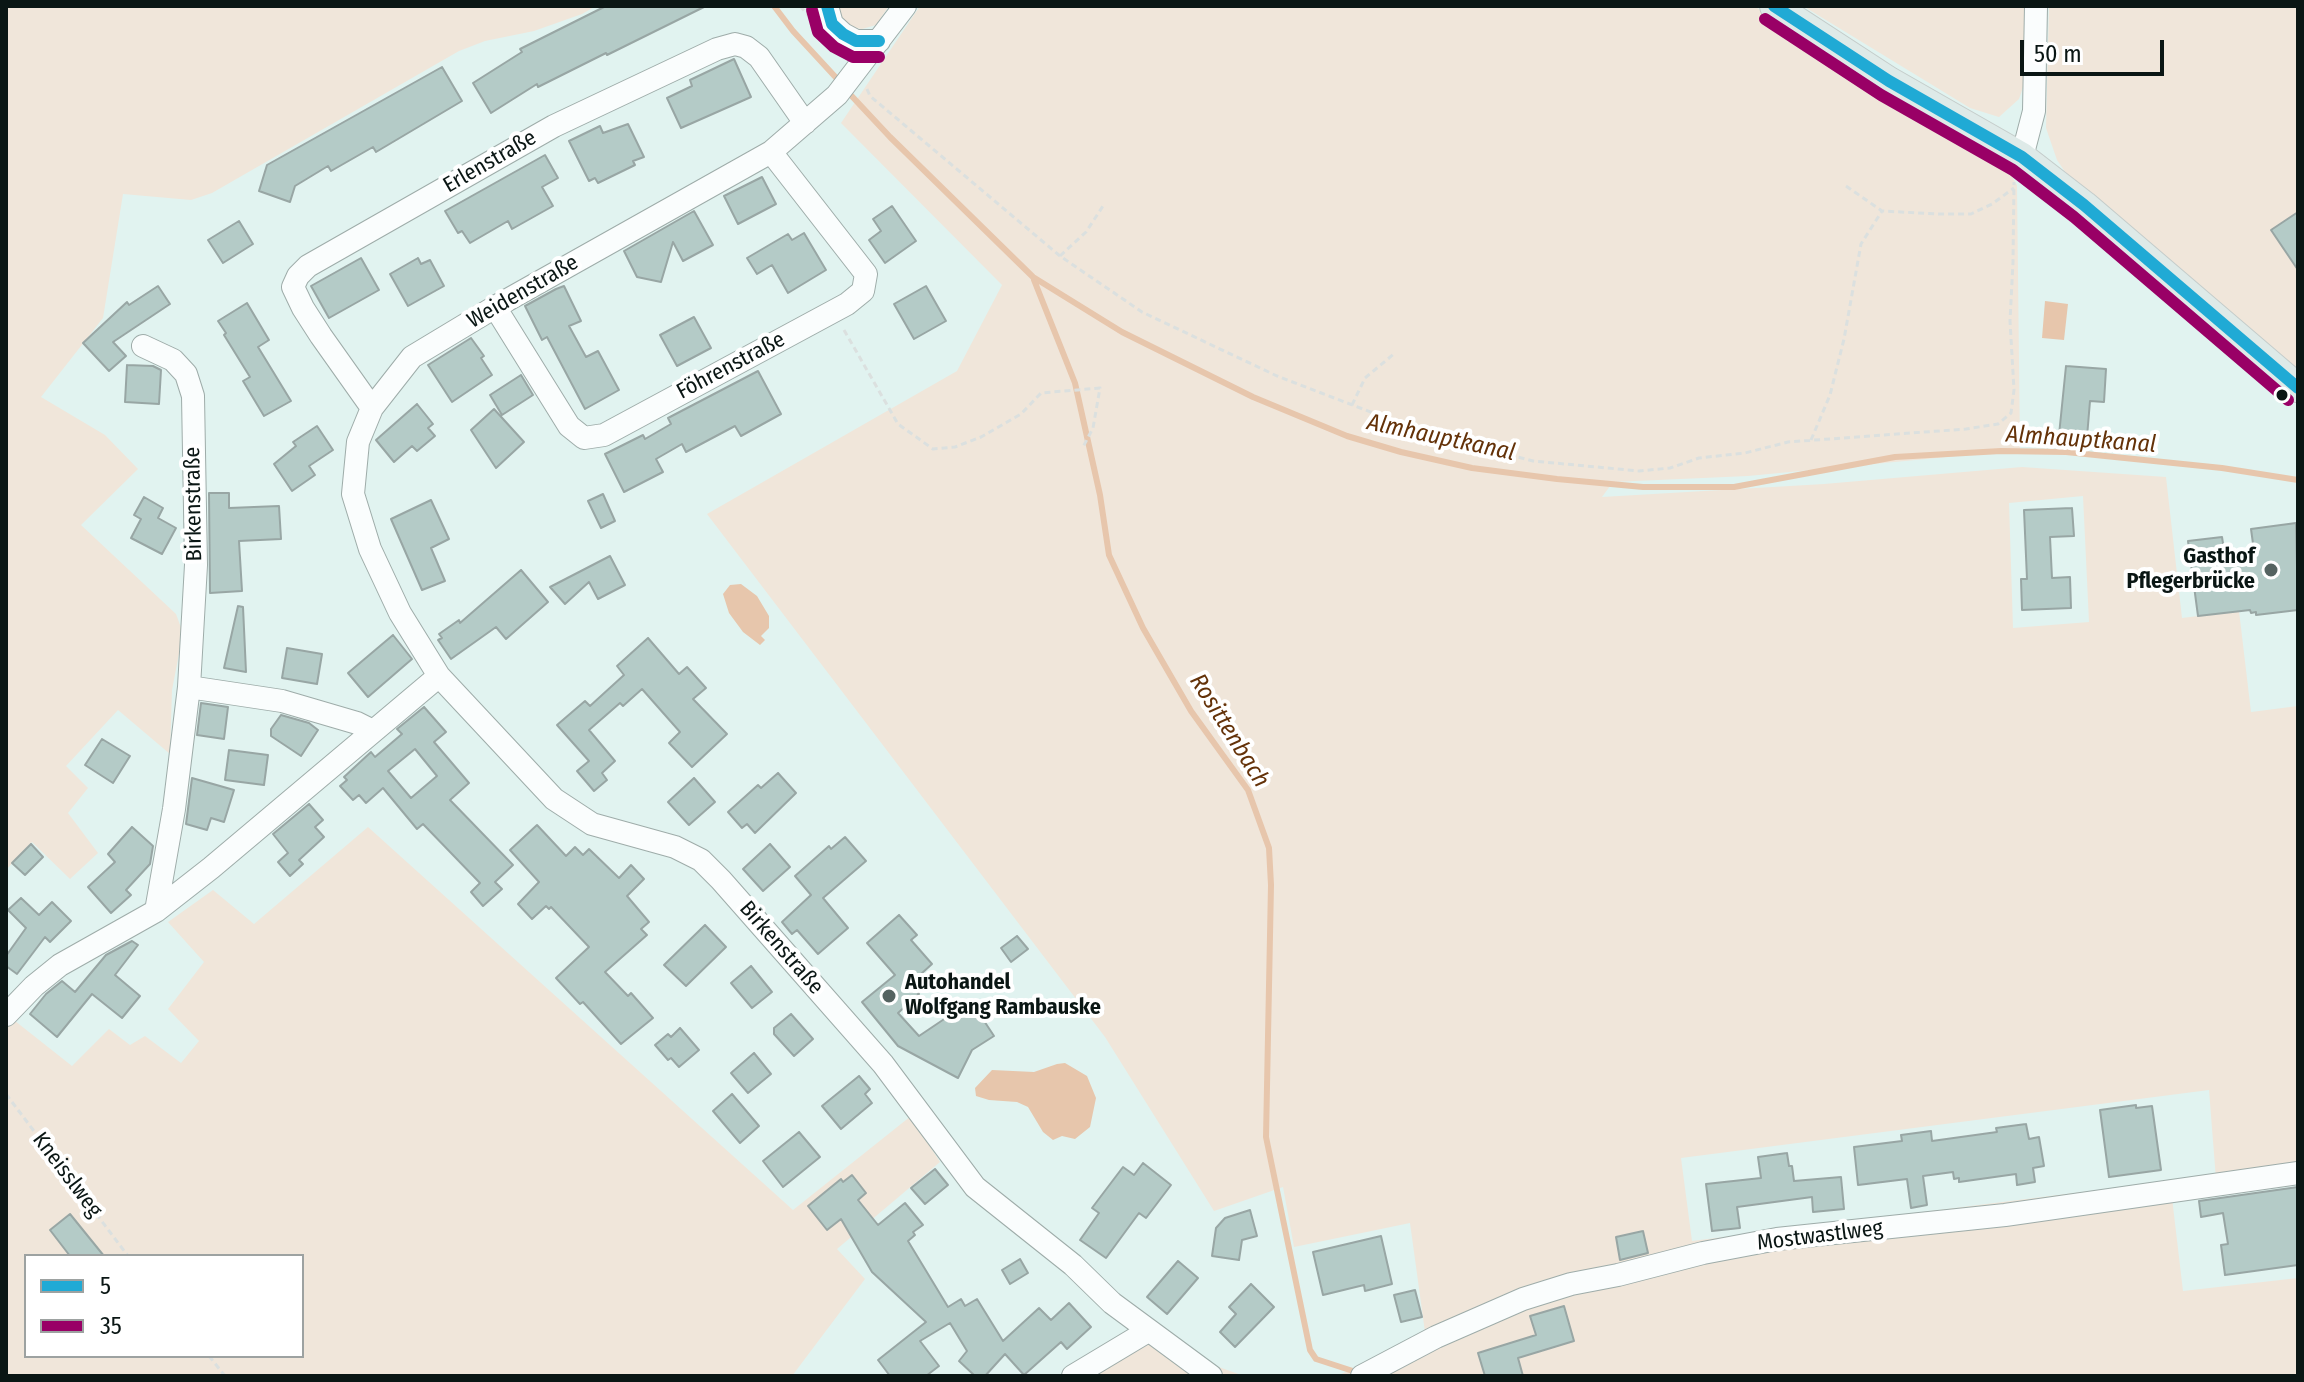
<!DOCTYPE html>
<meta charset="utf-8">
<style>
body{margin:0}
#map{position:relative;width:2304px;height:1382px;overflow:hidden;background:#e1f3f0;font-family:"Fira Sans Condensed",sans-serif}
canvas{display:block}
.frame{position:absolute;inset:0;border:8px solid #0a1614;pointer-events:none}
.legend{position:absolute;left:24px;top:1254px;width:280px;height:104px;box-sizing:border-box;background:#fff;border:2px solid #9da2a1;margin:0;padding:10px 14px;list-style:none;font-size:24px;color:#0a1614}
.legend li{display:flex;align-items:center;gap:16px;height:40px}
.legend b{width:40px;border:2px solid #9da2a1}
.scale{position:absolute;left:2020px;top:40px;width:144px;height:36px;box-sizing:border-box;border:4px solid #0a1614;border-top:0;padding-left:10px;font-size:24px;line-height:28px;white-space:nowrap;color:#0a1614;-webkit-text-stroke:6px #fff;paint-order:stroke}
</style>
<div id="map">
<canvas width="2304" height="1382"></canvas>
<div class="frame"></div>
<ul class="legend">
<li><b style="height:10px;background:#20aad5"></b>5</li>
<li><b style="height:10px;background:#906"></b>35</li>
</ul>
<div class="scale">50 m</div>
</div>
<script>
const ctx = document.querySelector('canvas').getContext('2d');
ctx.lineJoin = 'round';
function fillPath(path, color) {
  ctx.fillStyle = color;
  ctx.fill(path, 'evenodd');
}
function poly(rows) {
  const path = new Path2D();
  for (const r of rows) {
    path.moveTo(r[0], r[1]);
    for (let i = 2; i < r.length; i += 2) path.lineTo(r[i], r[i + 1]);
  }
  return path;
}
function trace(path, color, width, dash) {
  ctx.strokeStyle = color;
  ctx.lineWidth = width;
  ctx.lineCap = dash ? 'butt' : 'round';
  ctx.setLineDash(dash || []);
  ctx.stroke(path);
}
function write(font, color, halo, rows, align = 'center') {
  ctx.font = font + ' "Fira Sans Condensed",sans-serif';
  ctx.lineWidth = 8;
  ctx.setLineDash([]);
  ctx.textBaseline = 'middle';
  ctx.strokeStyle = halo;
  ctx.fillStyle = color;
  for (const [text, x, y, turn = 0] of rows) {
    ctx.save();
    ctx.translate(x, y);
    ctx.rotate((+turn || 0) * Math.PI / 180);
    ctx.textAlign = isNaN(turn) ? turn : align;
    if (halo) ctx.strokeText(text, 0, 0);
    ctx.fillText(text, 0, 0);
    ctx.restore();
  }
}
const green = poly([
 [6,6,596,6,582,14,534,31,485,41,459,51,212,193,191,200,123,194,103,318,41,397,105,435,138,469,81,525,176,614,183,633,172,690,170,754,118,710,66,766,88,788,68,813,98,853,70,879,32,842,6,870],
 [836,6,889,6,876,25,862,29,854,28,843,21],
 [920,6,1754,6,2004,164,2017,185,2020,450,1748,476,1613,482,1602,497,1824,484,2022,467,2166,477,2182,618,2239,611,2251,712,2298,706,2298,1180,2217,1192,2209,1090,1681,1158,1692,1241,2170,1181,2183,1291,2298,1278,2298,1376,1336,1376,1359,1367,1425,1332,1410,1223,1294,1247,1283,1187,1214,1211,1105,1037,707,514,957,371,1002,285,841,123],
 [2083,496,2089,622,2013,628,2009,503],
 [1803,6,2025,6,2026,79,2019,99,1999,117,1970,108],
 [2049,6,2298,6,2298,366,2289,366,2070,179,2057,160,2046,128],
 [368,827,793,1210,911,1116,940,1162,837,1249,865,1279,792,1376,6,1376,6,1020,10,1017,72,1066,109,1029,130,1045,145,1036,181,1063,199,1041,168,1009,204,962,168,922,213,890,254,924],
 [26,1256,302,1256,302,1356,26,1356],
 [1149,1317,1202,1361,1244,1376,1066,1376]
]);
const water = poly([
 [2045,301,2068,304,2064,340,2042,338],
 [741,584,757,596,769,616,769,628,761,636,765,640,760,645,743,632,729,613,723,594,730,585],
 [1065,1063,1087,1076,1096,1098,1090,1127,1075,1139,1062,1136,1053,1140,1043,1132,1028,1107,1017,1102,989,1100,976,1096,975,1088,992,1070,1034,1072,1057,1064]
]);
const stream = poly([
 [774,6,793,31,840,82],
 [847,91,890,137,1033,277,1122,332,1253,397,1347,436,1401,452,1472,468,1557,479,1643,487,1734,487,1895,457,2001,451,2066,452,2222,468,2298,480],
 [1034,280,1075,383,1100,495,1109,555,1143,628,1191,711,1248,790,1269,848,1271,885,1266,1137,1310,1350,1316,1359,1359,1373]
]);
const building = poly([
 [606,6,706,6,607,55,606,53,538,87,537,84,491,113,473,83,522,52,520,49,606,6],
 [734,59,751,97,681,128,667,98,692,86,690,80,734,59],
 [442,67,462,101,376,152,373,147,331,171,328,166,295,186,290,202,259,191,267,165,442,67],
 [628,124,644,157,633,161,635,165,598,183,595,178,589,181,569,141,600,126,603,133,628,124],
 [545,155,558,178,542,187,553,206,512,229,508,221,470,243,462,231,458,233,445,211,545,155],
 [762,177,776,204,738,224,724,196,762,177],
 [892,206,916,241,885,263,869,240,881,231,873,219,892,206],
 [694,211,713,245,683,261,673,242,661,282,637,277,624,251,694,211],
 [2298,212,2298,270,2271,230,2298,212],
 [239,221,253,244,223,263,208,240,239,221],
 [804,233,826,270,788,293,772,265,757,274,747,258,788,234,792,240,804,233],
 [361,258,379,290,329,318,311,286,361,258],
 [418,258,421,264,430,260,444,286,408,306,390,274,418,258],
 [158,286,170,304,113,342,126,356,109,371,83,343,127,302,129,305,158,286],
 [564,286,581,321,569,326,586,357,598,351,619,390,585,409,547,337,542,340,525,306,556,289,564,286],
 [926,286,946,321,914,339,894,304,926,286],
 [247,303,269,340,258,347,291,401,264,416,243,381,250,377,224,335,226,333,218,321,247,303],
 [694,317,711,348,677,366,660,335,694,317],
 [471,338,484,356,481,358,492,375,452,402,428,365,471,338],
 [127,365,153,366,161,370,159,404,125,402,127,365],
 [2066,366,2106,369,2104,402,2090,401,2087,437,2059,435,2066,366],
 [758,371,781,414,741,436,735,426,686,452,682,444,656,459,663,472,624,492,605,454,643,435,645,439,671,424,668,418,758,371],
 [521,375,533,395,502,415,490,395,521,375],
 [417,404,433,424,428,428,435,436,417,451,412,446,394,462,376,440,417,404],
 [494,409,524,442,496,468,471,430,494,409],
 [317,426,333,450,309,466,315,475,292,491,274,464,296,446,293,442,317,426],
 [209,493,229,493,229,508,279,506,281,539,239,541,242,591,210,593,209,493],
 [603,494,615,521,601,528,588,501,603,494],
 [144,497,163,508,158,518,176,528,162,554,131,538,141,519,134,515,144,497],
 [431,500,449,539,431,548,445,581,422,590,391,519,431,500],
 [2072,508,2074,536,2050,537,2052,578,2070,577,2071,608,2022,610,2021,579,2027,579,2024,510,2072,508],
 [2296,523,2298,610,2256,615,2256,612,2251,613,2250,610,2198,616,2188,541,2222,537,2226,562,2255,558,2251,529,2296,523],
 [610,556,625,585,598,599,589,582,565,604,550,587,610,556],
 [521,570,548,602,506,639,496,627,451,659,438,640,442,638,439,634,459,620,460,623,521,570],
 [238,606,243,607,246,672,224,668,238,606],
 [393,635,412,659,368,697,348,673,393,635],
 [648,638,679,674,687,667,706,688,693,699,727,734,692,767,669,743,680,732,642,689,623,706,620,703,589,730,615,761,602,773,607,780,594,791,577,771,589,761,557,725,585,701,590,706,624,675,617,666,648,638],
 [287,648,322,654,317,684,282,678,287,648],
 [201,703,228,707,224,739,197,735,201,703],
 [424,707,446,732,434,742,469,783,450,800,513,865,495,882,502,889,483,906,471,892,480,883,423,824,417,829,383,788,366,803,359,795,353,800,340,786,347,780,344,777,371,752,375,757,402,734,397,729,424,707],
 [415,749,437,776,411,798,388,771,415,749],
 [281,715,309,723,318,730,301,756,271,736,271,729,281,715],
 [102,739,130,756,113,783,85,765,102,739],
 [229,750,268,755,264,785,225,780,229,750],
 [778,773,796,793,755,833,747,824,742,828,728,812,758,785,761,788,778,773],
 [192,778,234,790,224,822,211,818,207,830,186,824,192,778],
 [694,778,715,802,689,825,668,802,694,778],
 [309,804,323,820,315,827,324,837,299,860,303,864,290,876,278,862,288,853,273,834,309,804],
 [537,825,566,856,575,847,583,855,589,849,619,878,631,865,644,879,627,896,649,922,641,929,647,935,605,972,628,996,631,993,653,1018,621,1044,583,1002,580,1004,556,978,589,947,551,907,549,909,546,906,532,919,518,904,539,882,510,850,537,825],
 [132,827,153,846,150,864,126,890,131,895,111,913,88,887,115,862,108,854,132,827],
 [845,837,866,861,823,898,848,928,818,954,797,930,792,934,782,922,811,895,795,876,829,846,831,849,845,837],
 [31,844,43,857,25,875,12,863,31,844],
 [770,844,790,867,763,891,743,869,770,844],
 [21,898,39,915,52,902,71,921,50,942,45,937,17,974,6,966,6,956,26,928,8,910,21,898],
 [899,915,917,935,911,940,932,964,910,984,919,994,898,1013,919,1036,971,1001,994,1036,972,1050,958,1078,898,1046,862,1002,895,975,867,943,899,915],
 [705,925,726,947,686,986,664,965,705,925],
 [1017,936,1028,949,1011,962,1001,948,1017,936],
 [132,941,138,945,115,975,140,996,122,1018,92,994,57,1037,30,1014,46,994,62,981,75,992,106,955,132,941],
 [751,966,772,992,752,1008,731,983,751,966],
 [791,1014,813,1039,794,1056,774,1034,774,1028,791,1014],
 [680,1028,699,1050,679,1067,671,1058,668,1060,655,1045,668,1034,671,1037,680,1028],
 [754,1053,771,1074,748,1093,731,1073,754,1053],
 [859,1076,870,1089,865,1094,872,1103,841,1129,822,1106,859,1076],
 [732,1094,759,1126,740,1143,713,1111,732,1094],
 [2136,1105,2136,1108,2152,1106,2161,1170,2109,1177,2100,1110,2136,1105],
 [2026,1124,2029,1139,2039,1137,2044,1166,2033,1168,2035,1182,2017,1185,2016,1174,1959,1182,1959,1178,1954,1179,1953,1172,1923,1176,1927,1205,1911,1208,1907,1179,1858,1185,1854,1147,1902,1141,1901,1135,1931,1131,1932,1141,1997,1132,1996,1128,2026,1124],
 [799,1132,820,1157,783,1187,763,1161,799,1132],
 [1787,1153,1789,1166,1792,1166,1794,1181,1841,1177,1844,1209,1813,1212,1812,1197,1737,1207,1740,1228,1712,1231,1706,1184,1761,1178,1758,1157,1787,1153],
 [1143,1163,1171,1185,1146,1218,1139,1213,1106,1258,1080,1240,1099,1213,1092,1208,1123,1167,1134,1175,1143,1163],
 [935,1169,948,1185,925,1204,911,1188,935,1169],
 [852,1175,866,1193,858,1200,878,1225,905,1203,923,1225,913,1232,915,1235,908,1241,948,1307,961,1299,965,1306,977,1299,1003,1341,1039,1308,1051,1320,1069,1303,1091,1327,1067,1349,1061,1342,1024,1375,1005,1354,985,1376,975,1376,959,1361,967,1351,950,1323,920,1341,939,1366,926,1376,890,1376,878,1360,926,1322,872,1272,841,1219,827,1230,808,1206,841,1179,843,1182,852,1175],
 [2298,1187,2298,1265,2225,1275,2221,1245,2228,1244,2223,1213,2201,1217,2199,1201,2298,1187],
 [1250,1210,1257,1236,1242,1240,1239,1260,1212,1256,1216,1228,1225,1218,1250,1210],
 [70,1214,104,1256,70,1256,50,1230,70,1214],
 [1643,1231,1648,1253,1620,1260,1616,1237,1643,1231],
 [1381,1236,1392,1284,1365,1291,1364,1285,1323,1295,1313,1252,1381,1236],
 [1020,1259,1028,1273,1010,1284,1002,1270,1020,1259],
 [1178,1261,1198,1278,1167,1314,1147,1297,1178,1261],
 [1251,1284,1274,1307,1235,1347,1220,1332,1236,1314,1229,1307,1251,1284],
 [1415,1290,1422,1317,1401,1322,1394,1295,1415,1290],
 [1564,1306,1574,1341,1518,1358,1523,1376,1485,1376,1478,1353,1536,1335,1530,1316,1564,1306]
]);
const path = poly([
 [800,6,808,15],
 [867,89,870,96,1060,256,1142,312,1277,376,1428,434,1533,461,1639,471,1670,468,1699,458,1745,453,1788,442,1966,429,1998,424,2011,413,2014,390,2010,321,2013,262,2014,182],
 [1846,186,1882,211,1939,214,1971,214,1992,204,2014,188],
 [1060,256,1086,232,1103,206],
 [844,330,898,424,933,449,955,447,981,437,1021,414,1041,393,1100,388,1093,428,1082,449],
 [1352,405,1365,378,1395,353],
 [1811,440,1830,395,1844,339,1861,244,1882,211],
 [6,1094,128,1256],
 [209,1356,225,1376]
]);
const minor = poly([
 [827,6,832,24,843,34,856,41,879,41],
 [905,6,837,95,771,152,495,307,412,357,372,408,358,442,353,494,370,549,400,613,439,676,554,799,592,824,675,847,701,860,721,880,883,1064,975,1187,1073,1265,1112,1303,1211,1376],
 [2022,157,2034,111,2036,6],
 [495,307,569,426,584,438,604,435,847,304,863,291,866,274,771,152],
 [143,346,173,360,186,374,193,396,196,565,189,687,174,809,156,911],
 [372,408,321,336,303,308,293,287,298,276,308,266,554,126,717,49,735,44,746,47,759,57,805,123],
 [189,687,282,701,357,723,373,731],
 [6,1015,34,986,60,965,156,911,211,868,439,676],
 [1073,1376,1148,1331],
 [1362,1376,1436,1337,1523,1299,1571,1284,1618,1275,1703,1253,1777,1239,2005,1215,2298,1173]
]);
const major = poly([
 [1774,6,1889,81,2022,157,2084,205,2298,388]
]);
const bus1 = poly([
 [827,6,832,24,843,34,856,41,879,41],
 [1774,6,1889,81,2022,157,2084,205,2298,388]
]);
const bus2 = poly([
 [812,10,818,32,834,47,853,57,879,57],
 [1765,19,1881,95,2013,170,2074,217,2288,400]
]);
const markers = [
 [2282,395,7,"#0a1614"],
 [2271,570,8,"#556361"],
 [889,996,8,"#556361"]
];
const streetNames = [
 ["Erlenstraße",490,162,-30],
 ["Weidenstraße",523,292,-30],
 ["Föhrenstraße",731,366,-28],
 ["Birkenstraße",194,504,-91],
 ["Birkenstraße",781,948,49],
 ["Kneisslweg",67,1175,53],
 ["Mostwastlweg",1820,1236,-7]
];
const poiNames = [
 ["Gasthof",2255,557],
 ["Pflegerbrücke",2255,582],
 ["Autohandel",905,983,"left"],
 ["Wolfgang Rambauske",905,1008,"left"]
];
const waterNames = [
 ["Almhauptkanal",1441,438,12],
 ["Almhauptkanal",2081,440,4],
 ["Rosittenbach",1229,731,58]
];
fillPath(green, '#f0e6da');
fillPath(water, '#e7c6ac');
trace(stream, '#e7c6ac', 6);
fillPath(building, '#b4cbc7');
trace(building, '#98a6a4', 2);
trace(minor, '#9eaca9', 24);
trace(major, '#c4ccca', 30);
trace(path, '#dbe0df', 3, [6, 4]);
trace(minor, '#fafdfd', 22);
trace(major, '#deeae8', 28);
trace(bus1, '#20aad5', 12);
trace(bus2, '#906', 12);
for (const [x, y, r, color] of markers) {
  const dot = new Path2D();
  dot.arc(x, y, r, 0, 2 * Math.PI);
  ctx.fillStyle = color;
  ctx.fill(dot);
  trace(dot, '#fff', 3);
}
write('22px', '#0a1614', '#fff', streetNames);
write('bold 22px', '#0a1614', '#fff', poiNames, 'right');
write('italic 24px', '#643209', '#fff', waterNames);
</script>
